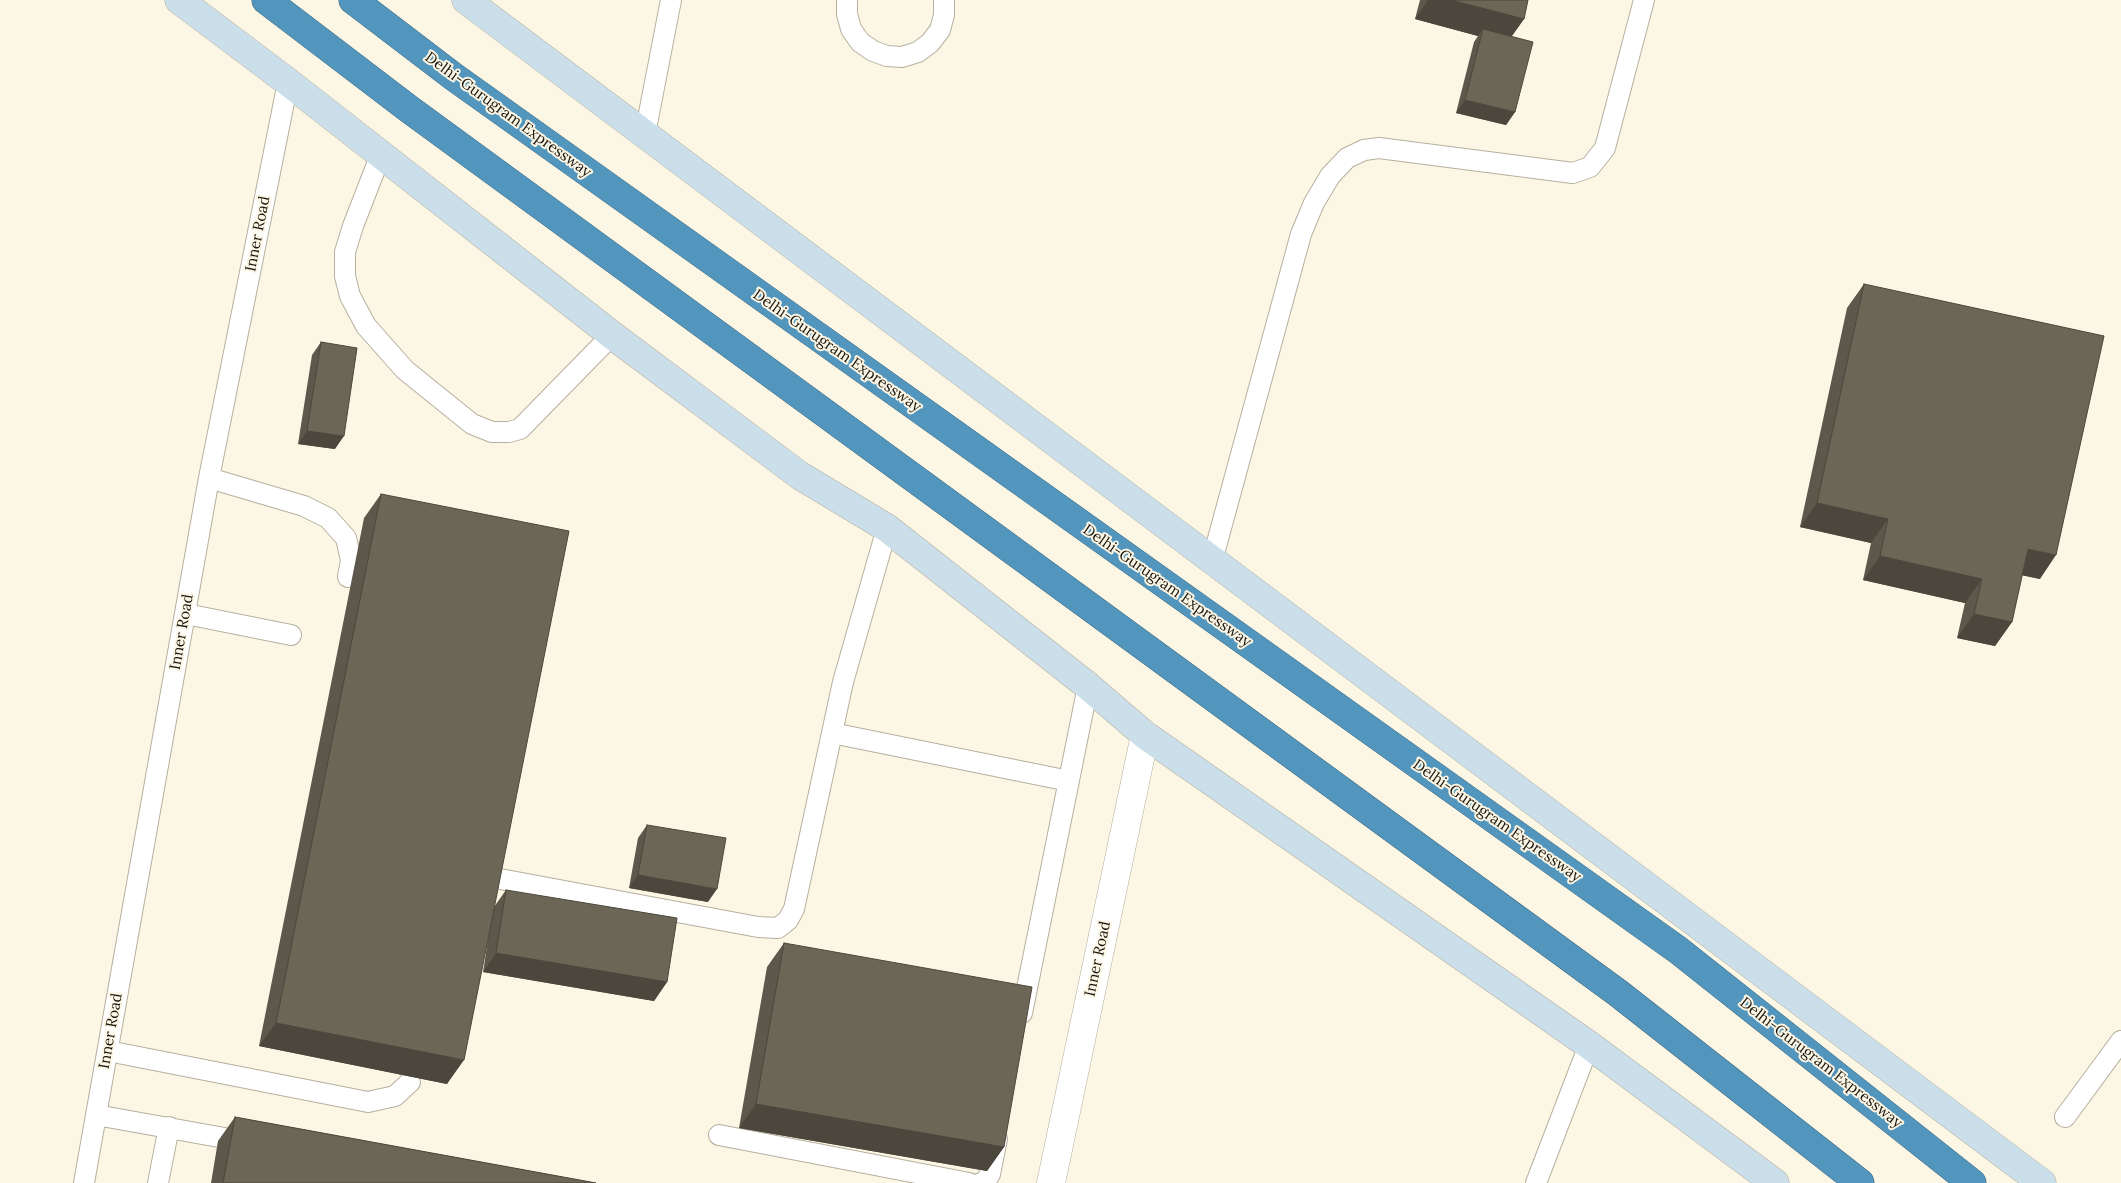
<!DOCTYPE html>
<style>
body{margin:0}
canvas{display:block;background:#fcf6e4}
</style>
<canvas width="2121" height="1183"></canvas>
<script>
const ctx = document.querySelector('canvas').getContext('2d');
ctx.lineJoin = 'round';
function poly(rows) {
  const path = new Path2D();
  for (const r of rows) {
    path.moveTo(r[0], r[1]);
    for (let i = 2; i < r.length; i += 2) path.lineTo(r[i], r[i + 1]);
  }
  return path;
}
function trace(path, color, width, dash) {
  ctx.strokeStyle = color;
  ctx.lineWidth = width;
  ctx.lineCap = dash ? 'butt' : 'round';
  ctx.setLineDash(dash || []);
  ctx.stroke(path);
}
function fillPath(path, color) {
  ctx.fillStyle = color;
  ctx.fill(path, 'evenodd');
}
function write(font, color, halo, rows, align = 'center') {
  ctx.font = font + ' Lora,serif';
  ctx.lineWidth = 4;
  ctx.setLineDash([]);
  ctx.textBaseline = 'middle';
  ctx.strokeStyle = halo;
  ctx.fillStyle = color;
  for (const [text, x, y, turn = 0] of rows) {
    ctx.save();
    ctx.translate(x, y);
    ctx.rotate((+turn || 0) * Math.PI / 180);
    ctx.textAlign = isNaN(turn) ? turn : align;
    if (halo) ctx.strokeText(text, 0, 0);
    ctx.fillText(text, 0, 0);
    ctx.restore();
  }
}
const service = poly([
 [847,0,847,14,851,29,860,42,873,51,887,56,902,57,918,52,930,43,940,30,944,15,944,0],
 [645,134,671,0],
 [381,154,353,226,345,252,345,276,350,296,366,326,405,370,472,424,492,432,509,432,520,429,612,335],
 [209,478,304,506,328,518,346,538,351,560,348,577],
 [1212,561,1301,234,1314,203,1330,176,1347,158,1364,150,1379,148,1573,173,1590,167,1605,148,1644,0],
 [186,614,291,635],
 [832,733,1069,781],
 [500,879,758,927,778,928,788,920,794,909,843,682,887,528],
 [1022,1013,1088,686],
 [108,1051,368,1102,395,1096,410,1082],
 [96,1115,247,1142],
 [2065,1117,2121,1041],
 [719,1135,969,1183],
 [84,1183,209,478,288,82],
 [158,1183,169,1127],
 [981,1183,985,1182,990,1174,997,1139],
 [1536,1183,1589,1045]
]);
const minor = poly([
 [1051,1183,1145,735]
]);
const secondary = poly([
 [179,0,288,82,612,335,799,475,887,528,1088,686,1145,735,1589,1045,1775,1183],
 [466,0,2042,1183]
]);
const motorway = poly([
 [266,0,409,109,1618,993,1860,1183],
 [353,0,454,77,1678,950,1972,1183]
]);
const wall = poly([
 [1420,0,1528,0,1524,19,1511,37,1515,112,1506,125,1456,113,1474,42,1478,36,1415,19],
 [1864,284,2040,579,2022,575,2012,622,1995,646,1957,638,1965,603,1863,580,1871,543,1800,527,1847,308],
 [321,342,335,449,298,444,312,355],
 [381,494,494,907,506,890,667,982,654,1001,483,972,489,933,447,1084,259,1046,364,518],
 [647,825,708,902,629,888,638,838],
 [784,943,1004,1147,987,1171,739,1128,767,967],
 [235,1117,596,1183,211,1183,218,1141]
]);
const shadedWall = poly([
 [1428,0,1451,0,1524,19,1507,43,1483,29,1478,36,1415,19],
 [1465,100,1515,112,1506,125,1456,113],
 [307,431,344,436,335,449,298,444],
 [1817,503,1888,519,1871,543,1800,527],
 [2028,549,2056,555,2040,579,2011,573],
 [1880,556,1982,579,1965,603,1863,580],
 [1974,614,2012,622,1995,646,1957,638],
 [638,875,717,889,708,902,629,888],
 [496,953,667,982,654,1001,483,972],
 [276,1023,464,1060,447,1084,259,1046],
 [756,1104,1004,1147,987,1171,739,1128]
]);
const building = poly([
 [1451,0,1528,0,1524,19,1451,0],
 [1483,29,1533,42,1515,112,1465,100,1483,29],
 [1864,284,2104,336,2056,555,2028,549,2012,622,1974,614,1982,579,1880,556,1888,519,1817,503,1864,284],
 [321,342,357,348,344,436,307,431,321,342],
 [381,494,569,531,464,1060,276,1023,381,494],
 [647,825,726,838,717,889,638,875,647,825],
 [506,890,677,918,667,982,496,953,506,890],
 [784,943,1032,987,1004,1147,756,1104,784,943],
 [235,1117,596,1183,223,1183,235,1117]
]);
const streetNames = [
 ["Delhi-Gurugram Expressway",508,115,36],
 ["Inner Road",258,234,-79],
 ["Delhi-Gurugram Expressway",837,351,35],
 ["Delhi-Gurugram Expressway",1167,586,35],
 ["Inner Road",182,632,-80],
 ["Delhi-Gurugram Expressway",1497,821,35],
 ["Inner Road",1098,959,-78],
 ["Inner Road",111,1031,-80],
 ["Delhi-Gurugram Expressway",1821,1063,38]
];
trace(service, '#b7b0a0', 22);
trace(minor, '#b7b0a0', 29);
trace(secondary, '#b7b0a0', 29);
trace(motorway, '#3e6880', 29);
trace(service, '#fff', 20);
trace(minor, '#fff', 28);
trace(secondary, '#cbdfeb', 28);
trace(motorway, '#5295bd', 28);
fillPath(wall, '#5d584b');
fillPath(shadedWall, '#4c473d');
fillPath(building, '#6c6657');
trace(building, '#4c473d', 1);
write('15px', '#181510', '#fcf6e4', streetNames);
</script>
